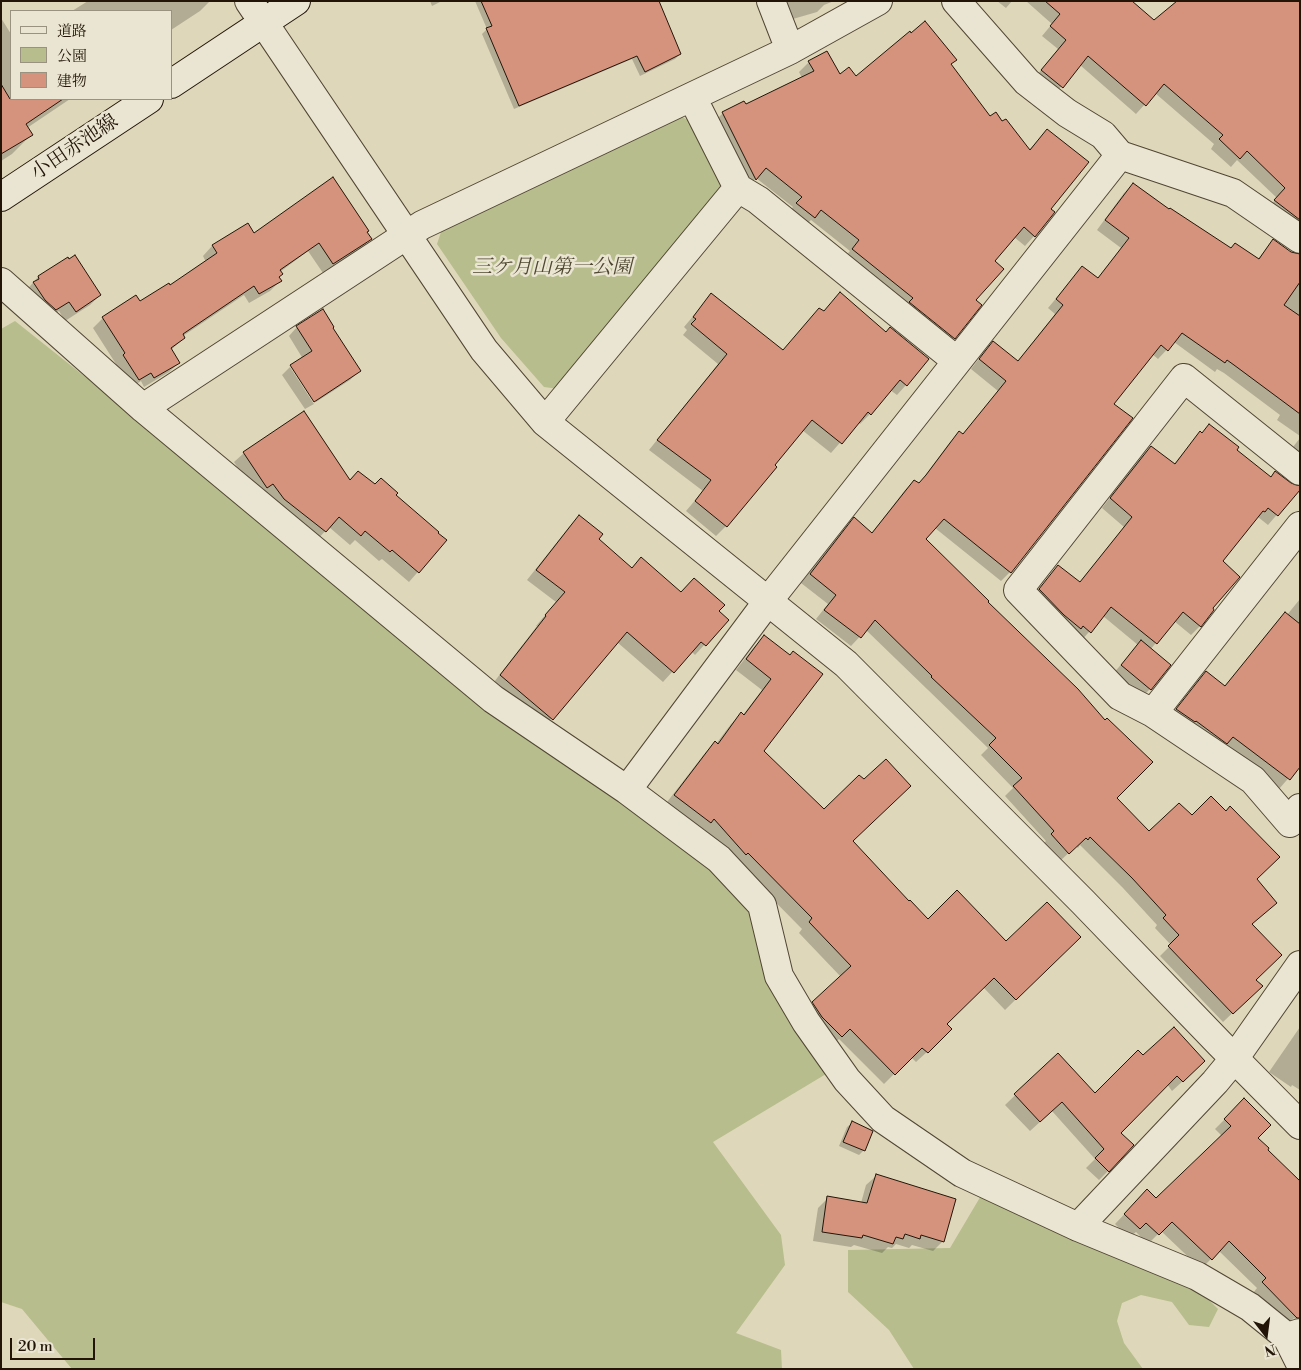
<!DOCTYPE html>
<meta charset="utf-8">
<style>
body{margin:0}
#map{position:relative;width:1301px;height:1370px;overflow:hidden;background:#dfd7ba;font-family:"Libre Bodoni","Noto Serif JP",serif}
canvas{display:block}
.frame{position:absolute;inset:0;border:2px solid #221508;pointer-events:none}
.legend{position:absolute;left:10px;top:10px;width:162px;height:90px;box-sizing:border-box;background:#eae5d2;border:1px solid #9a9281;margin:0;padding:6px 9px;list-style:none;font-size:15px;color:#221508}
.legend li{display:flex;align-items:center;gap:10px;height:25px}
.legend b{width:25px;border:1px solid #9a9281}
.north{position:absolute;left:1241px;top:1310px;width:50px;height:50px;-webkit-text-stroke:4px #eae5d2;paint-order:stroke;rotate:165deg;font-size:14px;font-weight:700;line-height:20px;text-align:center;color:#221508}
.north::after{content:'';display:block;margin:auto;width:18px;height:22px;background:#221508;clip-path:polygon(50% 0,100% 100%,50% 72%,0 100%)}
.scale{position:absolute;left:10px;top:1338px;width:85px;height:22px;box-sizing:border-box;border:2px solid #221508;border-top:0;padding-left:6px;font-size:15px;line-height:18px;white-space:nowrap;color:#221508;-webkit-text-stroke:4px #eae5d2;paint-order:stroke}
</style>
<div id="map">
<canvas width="1301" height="1370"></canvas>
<div class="frame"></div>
<ul class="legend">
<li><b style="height:6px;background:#eae5d2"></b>道路</li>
<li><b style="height:14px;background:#b7bd8c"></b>公園</li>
<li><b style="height:14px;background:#d5927d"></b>建物</li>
</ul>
<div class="north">N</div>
<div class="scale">20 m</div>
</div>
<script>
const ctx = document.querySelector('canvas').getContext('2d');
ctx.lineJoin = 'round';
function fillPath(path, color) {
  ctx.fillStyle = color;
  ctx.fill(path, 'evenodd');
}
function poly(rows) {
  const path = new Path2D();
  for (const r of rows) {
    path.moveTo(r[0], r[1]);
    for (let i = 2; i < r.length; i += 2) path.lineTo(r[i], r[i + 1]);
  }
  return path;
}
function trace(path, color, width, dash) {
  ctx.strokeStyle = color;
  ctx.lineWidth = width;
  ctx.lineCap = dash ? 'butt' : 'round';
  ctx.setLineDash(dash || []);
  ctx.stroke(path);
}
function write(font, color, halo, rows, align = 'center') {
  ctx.font = font + ' "Libre Bodoni","Noto Serif JP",serif';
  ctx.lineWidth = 5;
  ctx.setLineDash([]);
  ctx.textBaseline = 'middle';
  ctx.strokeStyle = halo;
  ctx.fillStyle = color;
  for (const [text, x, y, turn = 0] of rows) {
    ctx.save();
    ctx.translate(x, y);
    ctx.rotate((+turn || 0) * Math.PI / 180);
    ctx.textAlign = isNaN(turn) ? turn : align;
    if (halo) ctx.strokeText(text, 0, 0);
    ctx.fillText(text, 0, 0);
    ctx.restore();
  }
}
const green = poly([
 [676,114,690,121,723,180,720,191,559,389,544,387,501,338,437,244,441,232],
 [15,321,108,395,484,706,708,865,752,910,831,1071,713,1142,781,1235,785,1265,736,1333,781,1350,782,1369,72,1369,22,1309,1,1302,1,329],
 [982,1194,1194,1285,1218,1309,1209,1327,1189,1325,1172,1302,1141,1295,1122,1303,1117,1321,1124,1343,1143,1369,914,1369,889,1330,848,1292,848,1250,950,1248]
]);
const shadow = poly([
 [88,1,210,1,200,11,171,30,171,11,72,11],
 [430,1,442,1,432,6],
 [475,1,658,1,680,54,675,59,640,76,632,59,514,109,482,34,487,29],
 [780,1,834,1,824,5,817,12,786,21],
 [997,1,1012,1,1006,8],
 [1026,1,1125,1,1300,140,1300,235,1266,210,1277,198,1237,160,1231,167,1211,149,1214,144,1155,93,1136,114,1080,65,1053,96,1033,80,1058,49,1042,36,1052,24],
 [1,18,11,34,11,99,70,99,27,128,31,135,12,154,1,161],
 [809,62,839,76,856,78,950,64,990,118,1029,150,1047,130,1049,209,1034,236,1025,246,1014,237,993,262,954,338,944,348,843,259,850,251,811,220,804,227,787,214,793,207,756,178,745,189,713,123,723,113,745,106,802,78,799,72],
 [1133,184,1169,211,1230,249,1235,244,1257,260,1273,241,1291,253,1300,256,1300,436,1277,420,1280,415,1224,373,1217,369,1215,372,1174,342,1158,359,1152,354,1113,404,1010,572,1001,581,935,528,925,539,1115,798,1149,833,1255,879,1275,903,1251,925,1255,980,1261,986,1223,1022,1160,956,1171,945,1155,928,1157,925,1123,888,1080,845,1078,848,1076,846,1059,862,1043,844,1046,841,1005,796,1013,788,981,755,988,748,866,630,851,646,816,619,828,604,801,583,845,528,871,534,905,490,914,481,918,485,950,442,960,433,962,435,998,391,971,369,984,352,993,343,1017,362,1055,314,1048,308,1074,277,1083,267,1097,279,1121,248,1097,230,1124,193],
 [247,224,254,235,366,232,370,239,361,249,323,273,308,251,280,272,278,278,280,281,270,291,249,303,244,295,183,336,184,338,171,350,179,363,169,372,144,387,141,381,129,389,114,365,116,364,93,328,103,318,136,297,140,303,170,287,206,262,203,256,212,246],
 [38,277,100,295,90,305,65,321,59,311,46,319,24,293],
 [840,294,906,385,897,395,890,390,870,414,860,424,858,422,831,453,802,430,726,526,716,536,686,511,703,491,649,450,718,364,683,335,687,330,684,327,711,295,783,351,819,309,823,312],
 [297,327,359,371,350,380,316,402,292,367,291,367,303,359,289,336],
 [290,367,314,404,305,409,282,375],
 [1200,433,1235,450,1293,496,1268,525,1258,517,1221,562,1211,608,1213,610,1200,626,1191,635,1174,621,1150,650,1150,689,1140,699,1112,675,1138,645,1103,616,1081,641,1030,599,1058,566,1079,583,1124,527,1102,508,1142,456,1151,447,1173,465],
 [1300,438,1300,468,1286,456],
 [244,453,350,481,375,486,395,496,445,541,409,582,382,559,379,561,355,540,350,545,329,527,316,541,257,497,234,462],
 [579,517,597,540,631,569,718,611,727,620,695,655,691,651,663,682,617,642,542,729,491,686,537,626,536,626,556,602,527,580,569,527],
 [1300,599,1300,765,1279,789,1223,746,1167,719,1206,673,1224,687,1276,623,1285,614,1287,615],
 [764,637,789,657,762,751,928,921,1006,943,1079,937,1005,1010,983,987,945,1024,940,1040,916,1062,911,1057,884,1084,839,1039,831,1046,803,1013,841,977,799,933,802,929,737,863,735,864,704,829,700,833,664,806,705,753,715,743,716,744,731,724,741,714,743,715,762,690,736,670,754,647],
 [1300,1027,1300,1090,1292,1085,1291,1087,1269,1072],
 [1058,1054,1095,1095,1143,1057,1194,1071,1172,1091,1167,1084,1119,1133,1108,1171,1099,1180,1086,1168,1095,1159,1052,1111,1030,1131,1005,1105],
 [1244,1100,1257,1138,1266,1150,1300,1182,1300,1324,1294,1318,1285,1326,1253,1293,1257,1288,1219,1251,1201,1269,1161,1231,1148,1244,1136,1232,1129,1238,1115,1224,1137,1201,1156,1200,1222,1136,1215,1129],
 [852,1123,864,1150,859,1155,839,1146,847,1127],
 [876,1176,943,1241,933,1251,912,1245,909,1248,896,1244,892,1248,888,1247,882,1253,854,1245,851,1247,813,1241,818,1208,828,1198,861,1203,866,1185]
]);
const building = poly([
 [481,1,659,1,681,54,645,72,637,56,519,106,486,28,492,26,481,1],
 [1045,1,1132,1,1154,20,1177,1,1300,1,1300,220,1274,200,1285,188,1247,151,1240,159,1219,139,1223,135,1164,84,1146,106,1088,56,1063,88,1041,70,1066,40,1050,26,1060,14,1045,1],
 [925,21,957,60,951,64,990,116,996,112,1002,121,1006,119,1030,150,1047,129,1089,162,1051,209,1055,212,1035,237,1024,227,995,261,1004,269,976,300,982,305,955,339,909,302,913,298,852,249,859,240,821,210,815,218,796,203,802,197,766,168,756,180,722,112,744,101,746,104,814,71,808,61,827,51,840,74,849,67,856,76,910,31,911,33,925,21],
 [1,84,10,99,63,99,26,124,33,135,1,154,1,84],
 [333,177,369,231,367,232,372,239,333,264,319,243,280,270,283,274,279,277,282,281,259,294,254,286,183,334,185,338,171,348,180,363,154,378,151,373,139,380,123,355,125,353,102,317,136,295,140,301,169,283,170,285,217,253,212,245,248,223,254,233,333,177],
 [1133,183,1169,209,1170,208,1231,248,1235,243,1259,259,1273,239,1291,252,1300,254,1300,282,1284,305,1300,316,1300,414,1234,365,1227,360,1225,363,1182,333,1168,351,1161,345,1114,404,1133,418,1011,573,944,519,926,539,989,601,988,602,1078,689,1105,720,1107,718,1153,762,1117,798,1149,831,1179,803,1192,815,1211,796,1226,811,1230,806,1280,857,1257,879,1277,903,1252,924,1282,955,1256,980,1263,986,1233,1014,1168,946,1179,935,1163,918,1166,915,1132,878,1090,837,1088,840,1086,838,1069,854,1051,834,1054,831,1013,786,1022,778,989,745,996,738,931,677,932,676,875,620,861,638,824,610,836,595,810,574,854,517,872,533,914,480,919,483,926,475,959,431,963,434,1006,381,979,359,993,341,1018,361,1063,305,1056,299,1082,266,1098,278,1129,238,1105,220,1133,183],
 [75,255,101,295,76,312,69,302,56,310,45,300,33,282,39,279,38,276,68,257,69,259,75,255],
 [840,292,886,332,890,327,929,359,907,386,900,380,871,415,868,412,842,444,812,420,775,465,777,467,727,527,695,501,711,480,657,440,727,354,691,324,696,319,693,317,711,293,783,350,819,308,824,311,840,292],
 [323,309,334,327,333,328,361,371,314,402,290,365,312,351,296,326,323,309],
 [304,411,350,480,358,471,375,484,381,478,398,493,396,495,439,532,438,533,447,540,419,573,392,550,390,552,365,531,361,536,339,517,326,532,284,499,273,484,267,488,243,452,304,411],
 [1209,424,1239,447,1237,450,1271,477,1275,471,1291,483,1300,486,1300,490,1278,516,1268,508,1265,512,1263,511,1223,561,1240,577,1213,608,1214,610,1201,627,1183,612,1157,644,1111,607,1091,633,1083,626,1081,629,1064,615,1039,589,1058,565,1080,582,1132,517,1110,498,1151,446,1175,464,1200,431,1202,433,1209,424],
 [579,515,603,534,599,539,632,568,641,557,681,592,694,578,725,605,719,611,729,620,706,646,701,642,674,673,627,632,553,720,500,675,546,616,545,615,565,592,536,570,579,515],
 [1285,612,1300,624,1300,767,1290,780,1233,737,1227,744,1196,721,1195,722,1176,709,1206,671,1225,686,1285,612],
 [764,635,790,655,793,651,823,674,764,751,824,809,859,775,864,779,886,759,911,786,853,841,909,901,910,900,928,919,957,890,1006,941,1047,902,1081,937,1016,1000,994,978,947,1024,952,1029,928,1053,922,1048,895,1075,850,1029,842,1037,822,1017,812,1002,851,966,809,922,812,918,748,853,746,855,714,819,711,823,674,795,715,741,718,744,741,712,744,715,771,679,746,659,764,635],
 [1141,640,1171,665,1151,690,1121,665,1141,640],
 [1174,1027,1205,1061,1183,1082,1177,1076,1121,1133,1134,1145,1109,1172,1095,1158,1104,1149,1062,1102,1040,1122,1014,1094,1058,1053,1095,1093,1138,1050,1143,1055,1174,1027],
 [1244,1098,1271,1125,1258,1138,1269,1148,1268,1150,1300,1181,1300,1318,1297,1318,1262,1282,1266,1278,1229,1241,1212,1260,1172,1222,1159,1235,1146,1223,1140,1229,1124,1214,1147,1189,1156,1198,1231,1126,1224,1119,1244,1098],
 [852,1121,873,1131,865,1151,843,1142,852,1121],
 [876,1174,956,1199,944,1242,921,1235,920,1239,905,1234,903,1239,896,1237,893,1244,863,1235,862,1238,822,1232,827,1196,867,1203,876,1174]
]);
const street = poly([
 [249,1,484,350,545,422,846,664,1083,902,1220,1044,1300,1125],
 [771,1,790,50],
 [956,1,1027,82,1067,113,1103,135,1120,155,1233,193,1300,239],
 [692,97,738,188,758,200,957,361],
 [1,282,143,408,493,699,627,790,719,859,762,905,779,976,806,1022,847,1080,883,1119,962,1173,1078,1227,1197,1276,1250,1307,1287,1337,1300,1333],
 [143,408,422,225,790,50,878,1],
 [545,422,738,188],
 [1300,471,1184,378,1018,590,1120,696,1153,713,1253,780,1290,823,1300,808],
 [1153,713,1300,526],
 [627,790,768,601,1120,155],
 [1078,1227,1215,1082,1234,1059,1300,965],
 [1287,1337,1300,1363]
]);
const secondary = poly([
 [171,84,296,1],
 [1,197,149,99]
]);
const streetNames = [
 ["小田赤池線",75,148,-34]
];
const parkNames = [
 ["三ケ月山第一公園",552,268]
];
fillPath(green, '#b7bd8c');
fillPath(shadow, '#0003');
fillPath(building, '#d5927d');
trace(building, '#221508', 1);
trace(street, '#514634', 30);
trace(secondary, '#221508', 30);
trace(street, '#eae5d2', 28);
trace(secondary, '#eae5d2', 28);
write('20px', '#221508', '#eae5d2', streetNames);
write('italic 20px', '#4f4730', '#eae5d2', parkNames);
</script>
